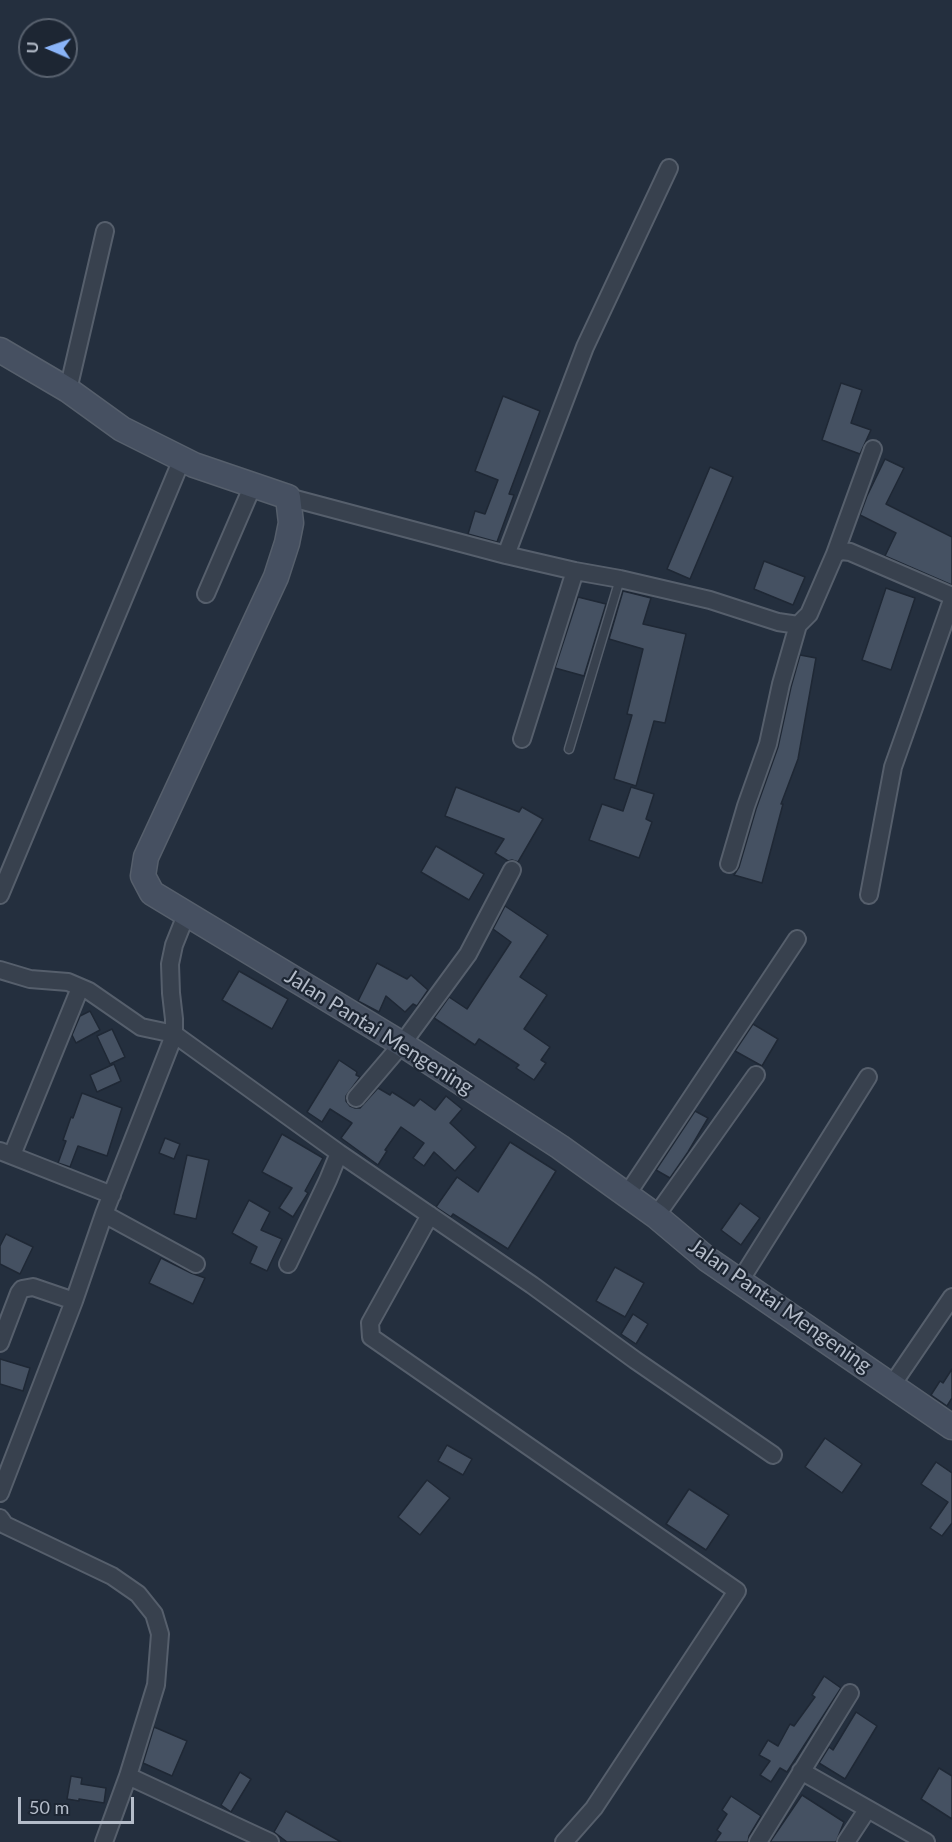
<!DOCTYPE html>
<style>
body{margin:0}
#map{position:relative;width:952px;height:1842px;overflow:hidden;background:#242f3e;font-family:Lato,sans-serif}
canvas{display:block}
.north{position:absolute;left:18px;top:18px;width:60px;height:60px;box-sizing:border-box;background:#1d2633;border:2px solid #59626f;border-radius:50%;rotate:272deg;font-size:16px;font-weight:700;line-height:24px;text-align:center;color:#b4bcc9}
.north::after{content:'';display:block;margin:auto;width:21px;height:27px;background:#8ab4f8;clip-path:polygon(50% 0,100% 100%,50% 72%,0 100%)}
.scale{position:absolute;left:18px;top:1797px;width:116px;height:27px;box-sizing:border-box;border:3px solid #b4bcc9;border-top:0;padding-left:8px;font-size:18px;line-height:21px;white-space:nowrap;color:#b4bcc9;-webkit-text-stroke:4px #1d2633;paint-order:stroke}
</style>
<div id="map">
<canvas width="952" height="1842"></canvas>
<div class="north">U</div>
<div class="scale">50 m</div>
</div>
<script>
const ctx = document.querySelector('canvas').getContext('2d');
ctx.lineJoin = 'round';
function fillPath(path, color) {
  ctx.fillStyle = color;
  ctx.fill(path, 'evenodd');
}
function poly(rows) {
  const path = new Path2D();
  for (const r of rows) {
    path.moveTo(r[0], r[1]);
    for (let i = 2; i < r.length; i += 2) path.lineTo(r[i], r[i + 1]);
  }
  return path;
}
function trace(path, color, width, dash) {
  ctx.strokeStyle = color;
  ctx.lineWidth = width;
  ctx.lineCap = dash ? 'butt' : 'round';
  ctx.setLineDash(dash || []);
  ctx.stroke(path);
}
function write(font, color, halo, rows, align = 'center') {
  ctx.font = font + ' Lato,sans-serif';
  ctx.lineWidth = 4.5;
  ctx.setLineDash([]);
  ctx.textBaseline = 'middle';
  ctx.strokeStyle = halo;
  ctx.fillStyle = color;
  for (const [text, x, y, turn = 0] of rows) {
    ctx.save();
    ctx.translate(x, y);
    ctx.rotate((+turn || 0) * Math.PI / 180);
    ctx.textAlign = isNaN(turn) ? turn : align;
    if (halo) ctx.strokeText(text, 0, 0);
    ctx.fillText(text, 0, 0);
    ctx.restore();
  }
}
const building = poly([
 [841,383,862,390,851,423,871,430,860,454,822,440,841,383],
 [503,396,540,411,509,494,514,495,497,542,468,534,475,511,485,514,498,480,475,471,503,396],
 [885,459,904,468,886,504,952,537,952,585,885,556,896,533,860,515,867,496,885,459],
 [710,467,733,477,690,579,667,569,710,467],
 [764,561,805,577,793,605,754,589,764,561],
 [886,588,915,598,891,670,862,660,886,588],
 [623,591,651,598,643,624,686,634,665,723,654,721,636,786,614,779,632,715,627,714,643,649,609,639,623,591],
 [578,597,606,604,584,676,555,668,578,597],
 [800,655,816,658,798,759,781,804,783,804,762,883,734,875,739,867,756,809,778,747,791,687,800,655],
 [456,787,519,812,522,807,543,819,518,862,512,860,508,861,495,853,504,839,445,816,456,787],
 [631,787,654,794,646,819,652,822,639,858,589,840,602,804,623,811,631,787],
 [436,846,484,874,469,900,421,872,436,846],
 [505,906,548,935,520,977,547,995,524,1029,550,1047,541,1060,546,1063,534,1080,516,1068,519,1065,479,1039,475,1045,434,1018,449,997,467,1009,511,942,493,929,505,906],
 [377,963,407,979,411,975,428,990,417,1006,413,1004,405,1012,386,996,379,1012,358,1001,377,963],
 [239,971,288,999,272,1029,222,1000,239,971],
 [90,1011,100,1030,76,1043,72,1035,80,1016,90,1011],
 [753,1024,778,1039,762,1066,735,1051,753,1024],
 [112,1029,125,1057,110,1064,97,1036,112,1029],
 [339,1060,357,1072,356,1075,360,1077,346,1096,346,1101,350,1106,355,1108,360,1108,378,1088,390,1095,392,1092,414,1106,420,1099,435,1110,446,1096,462,1109,450,1123,476,1147,455,1171,434,1152,424,1166,413,1158,424,1143,401,1127,385,1150,387,1151,378,1165,341,1138,352,1123,330,1109,322,1122,307,1112,339,1060],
 [114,1064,121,1081,97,1092,90,1075,114,1064],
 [82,1093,122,1108,107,1156,78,1146,70,1167,58,1163,66,1141,63,1140,71,1117,73,1118,82,1093],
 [695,1111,708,1118,688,1152,670,1178,656,1170,695,1111],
 [282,1134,323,1158,305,1191,308,1193,293,1217,279,1208,292,1188,262,1172,282,1134],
 [165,1138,180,1144,174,1159,159,1153,165,1138],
 [510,1142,556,1171,508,1249,453,1214,451,1217,436,1207,457,1177,478,1192,510,1142],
 [187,1155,209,1160,196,1219,174,1214,187,1155],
 [249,1200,270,1212,261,1230,282,1239,267,1271,250,1263,257,1247,232,1233,249,1200],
 [740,1203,760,1218,741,1245,721,1230,740,1203],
 [6,1234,33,1247,20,1274,0,1264,0,1246,6,1234],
 [161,1258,191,1273,205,1278,193,1304,149,1283,161,1258],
 [615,1267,644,1283,625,1317,596,1301,615,1267],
 [633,1314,648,1324,636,1344,621,1334,633,1314],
 [0,1359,30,1368,23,1391,0,1384,0,1359],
 [952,1369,952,1398,947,1406,931,1395,940,1381,943,1383,952,1369],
 [825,1438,862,1464,842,1493,805,1467,825,1438],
 [447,1445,472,1459,463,1475,438,1461,447,1445],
 [936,1462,952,1473,952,1523,942,1536,930,1528,948,1502,921,1484,936,1462],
 [427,1480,450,1498,420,1535,398,1517,427,1480],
 [689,1489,729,1515,706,1550,666,1524,689,1489],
 [824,1676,841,1688,787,1772,780,1768,771,1782,760,1775,770,1761,759,1755,768,1740,778,1746,790,1724,794,1726,815,1697,812,1695,824,1676],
 [856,1712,877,1726,845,1779,819,1763,829,1747,833,1750,856,1712],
 [154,1727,187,1741,172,1776,143,1763,154,1727],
 [939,1768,952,1776,952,1819,921,1799,939,1768],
 [240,1772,251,1779,231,1812,221,1805,240,1772],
 [71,1776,82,1778,81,1784,106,1788,104,1803,79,1799,79,1801,67,1799,71,1776],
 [802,1795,844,1822,836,1842,770,1842,802,1795],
 [731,1796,761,1816,749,1836,748,1842,715,1842,721,1833,717,1830,727,1814,722,1810,731,1796],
 [286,1811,341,1842,287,1842,274,1832,286,1811]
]);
const lane = poly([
 [569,749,620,579]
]);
const street = poly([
 [68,390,105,231],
 [288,497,506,555,575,571,620,579,710,600,778,622,798,625,809,614,835,554,842,551,850,552,952,596],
 [835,554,873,449],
 [506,555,585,347,669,168],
 [206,594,253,485],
 [522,739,575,571],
 [729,864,746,806,768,744,781,684,798,625],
 [0,895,182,459],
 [869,895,893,767,952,600],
 [0,970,30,979,68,982,89,991,141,1027,174,1034,339,1153,532,1285,635,1360,773,1455],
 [356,1098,402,1044,468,954,512,870],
 [0,1151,112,1195],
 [12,1155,80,988],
 [626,1196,797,939],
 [104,1214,196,1264],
 [430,1215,370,1323,371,1337,737,1591,594,1808,564,1842],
 [656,1216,756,1075],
 [288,1264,328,1180,339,1153],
 [740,1281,868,1077],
 [0,1343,19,1293,22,1289,33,1287,74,1301],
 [892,1385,952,1297],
 [0,1493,74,1301,104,1214,171,1043,174,1034,174,1019,171,993,170,964,174,945,186,915],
 [0,1518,5,1525,112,1576,138,1594,154,1614,160,1634,156,1685,128,1776,104,1842],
 [801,1771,926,1842],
 [128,1776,270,1842],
 [758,1842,850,1693],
 [846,1842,867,1810]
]);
const secondary = poly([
 [0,350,68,390,122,429,194,465,288,497,291,523,287,543,276,577,146,857,143,876,152,893,402,1044,560,1147,656,1216,707,1259,952,1427]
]);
const streetNames = [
 ["Jalan Pantai Mengening",379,1032,32],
 ["Jalan Pantai Mengening",780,1306,35]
];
fillPath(building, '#455162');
trace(building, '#1f2835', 1.5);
trace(lane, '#565f6c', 11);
trace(street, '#565f6c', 20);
trace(secondary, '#565f6c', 27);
trace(lane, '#38414e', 8);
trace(street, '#38414e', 16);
trace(secondary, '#465061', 24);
write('21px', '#b4bcc9', '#1d2633', streetNames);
</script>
